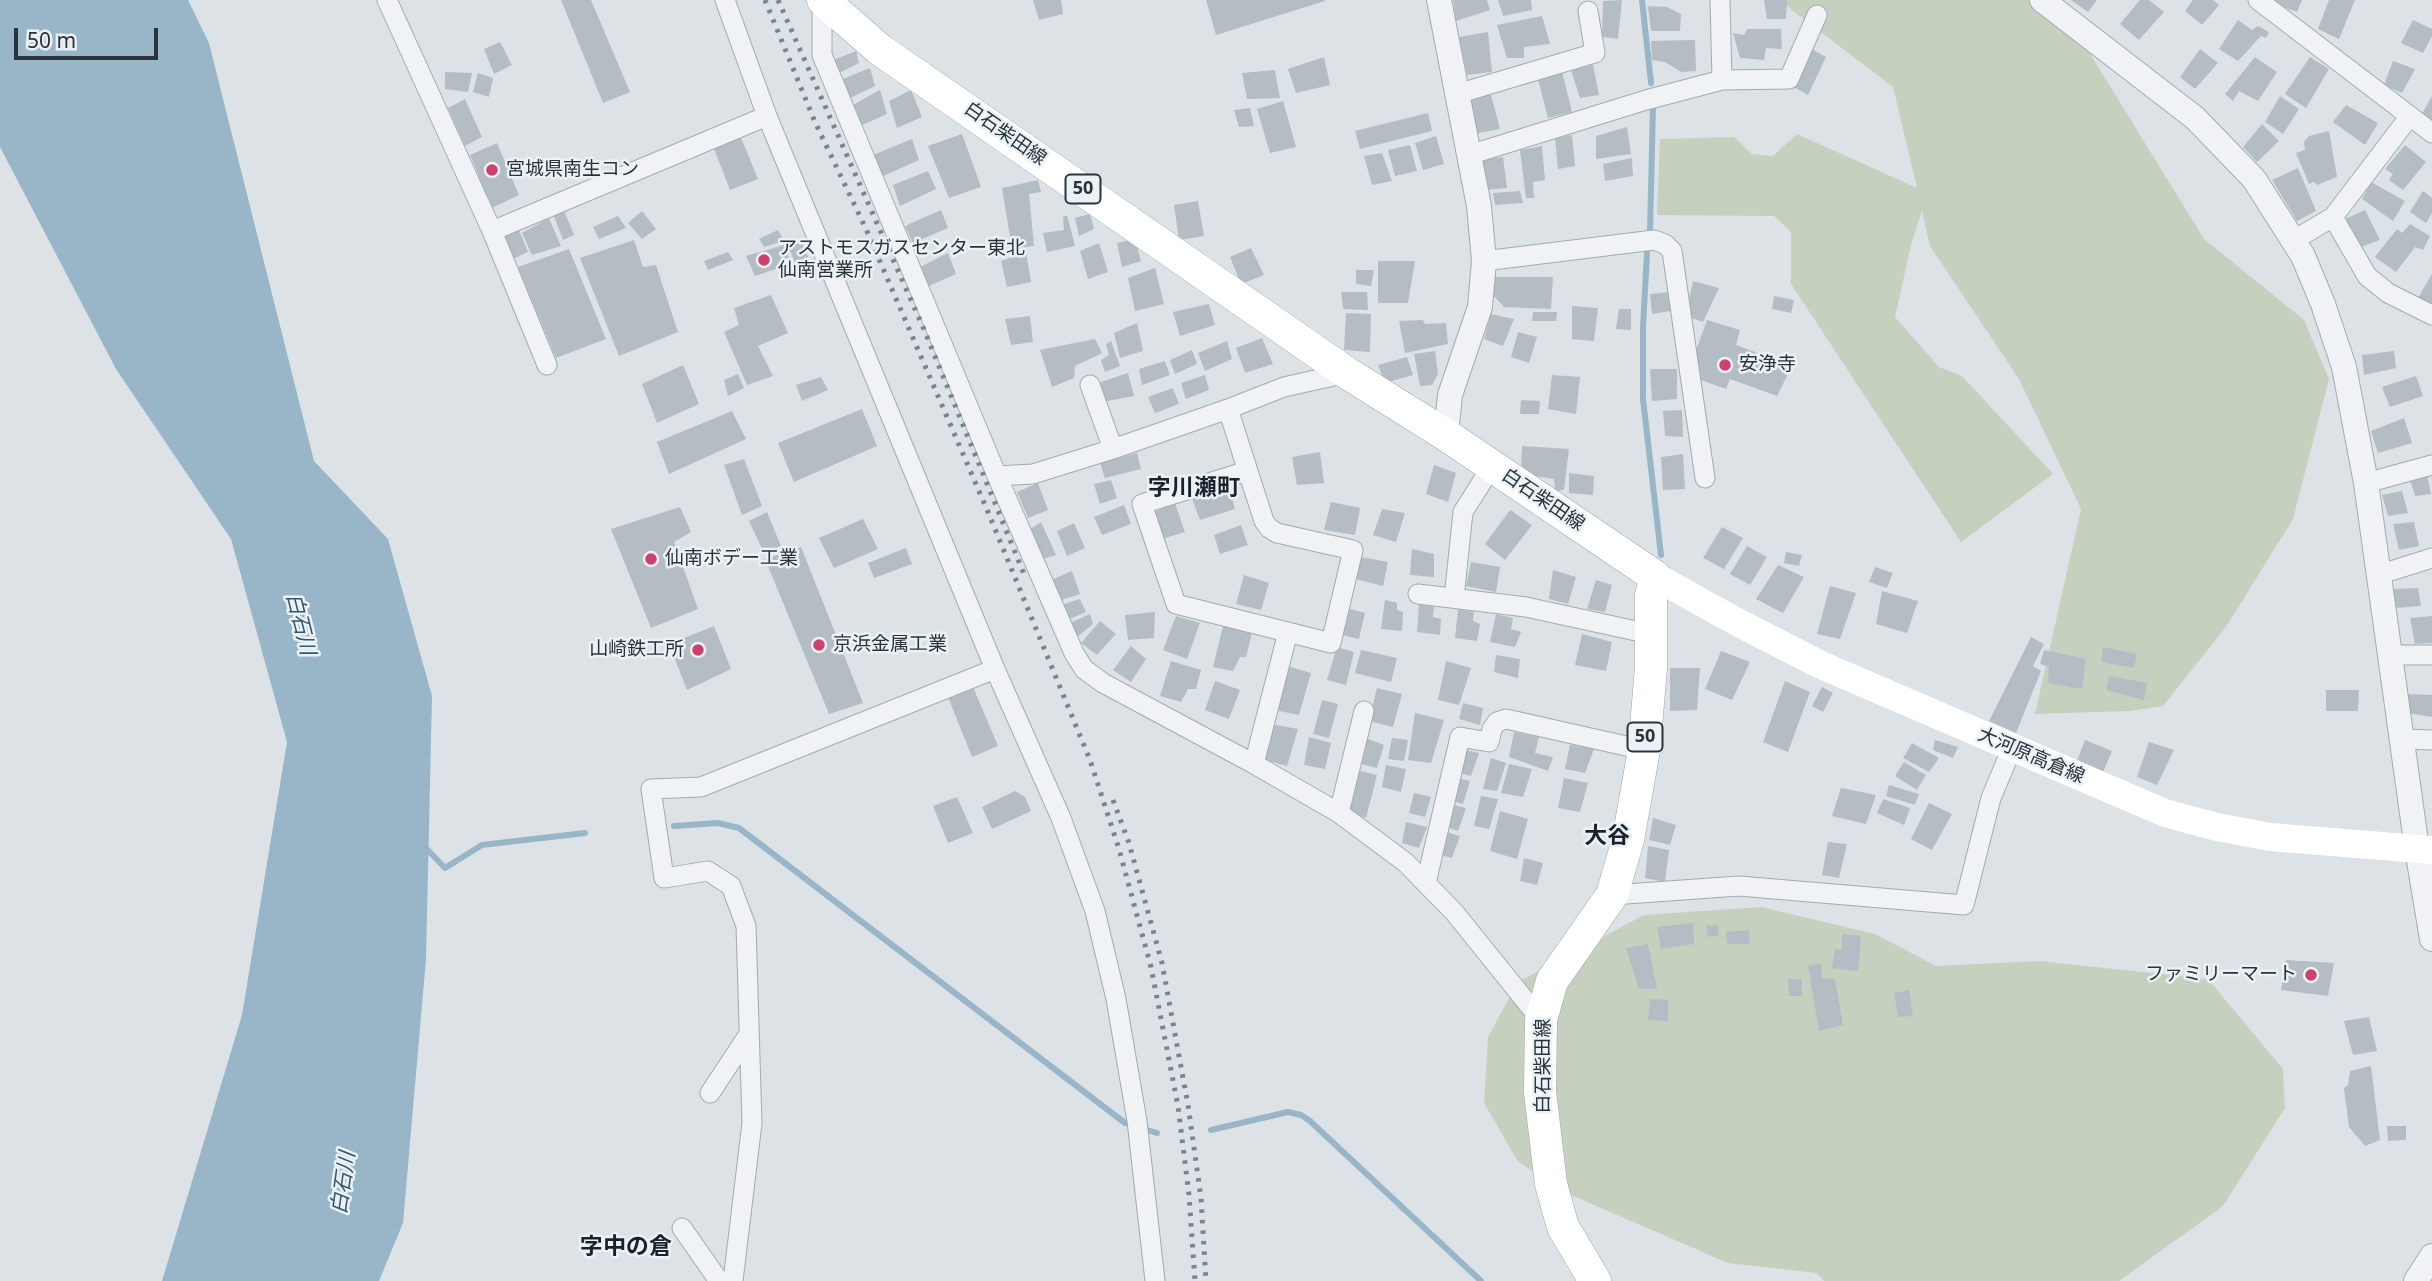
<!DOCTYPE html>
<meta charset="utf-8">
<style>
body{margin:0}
#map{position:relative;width:2432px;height:1281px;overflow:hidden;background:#dde2e7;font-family:"Noto Sans",sans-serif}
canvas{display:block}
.scale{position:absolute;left:14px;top:28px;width:144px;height:32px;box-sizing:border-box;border:4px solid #27333d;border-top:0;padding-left:9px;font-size:21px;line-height:24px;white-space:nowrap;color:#27333d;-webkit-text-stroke:5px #ecf1f4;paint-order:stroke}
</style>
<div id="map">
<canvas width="2432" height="1281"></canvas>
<div class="scale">50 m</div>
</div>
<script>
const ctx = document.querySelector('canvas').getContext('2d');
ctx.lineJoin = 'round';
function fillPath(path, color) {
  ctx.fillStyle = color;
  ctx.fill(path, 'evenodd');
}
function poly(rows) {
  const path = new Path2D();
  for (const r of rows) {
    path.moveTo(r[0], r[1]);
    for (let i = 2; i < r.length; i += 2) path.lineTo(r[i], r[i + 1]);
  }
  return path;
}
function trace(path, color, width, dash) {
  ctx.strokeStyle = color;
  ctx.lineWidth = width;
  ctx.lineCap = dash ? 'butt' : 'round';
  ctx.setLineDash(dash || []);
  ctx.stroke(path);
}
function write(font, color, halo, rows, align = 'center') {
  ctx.font = font + ' "Noto Sans","Noto Sans JP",sans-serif';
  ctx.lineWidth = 5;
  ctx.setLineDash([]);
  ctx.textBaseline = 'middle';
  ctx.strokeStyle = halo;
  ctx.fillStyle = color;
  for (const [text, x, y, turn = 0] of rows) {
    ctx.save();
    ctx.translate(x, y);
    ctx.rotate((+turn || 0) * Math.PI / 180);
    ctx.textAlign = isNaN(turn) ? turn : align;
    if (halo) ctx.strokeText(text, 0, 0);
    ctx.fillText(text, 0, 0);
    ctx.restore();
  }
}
const green = poly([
 [1779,0,2057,0,2204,239,2304,320,2329,379,2293,519,2226,627,2163,706,2130,711,2035,714,2081,509,2019,379,1930,246,1922,211,1912,241,1895,317,1939,367,1962,376,2053,474,1961,542,1791,284,1791,232,1774,216,1657,215,1660,139,1734,137,1752,154,1773,156,1797,134,1917,188,1893,87],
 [1761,907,1875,934,1936,966,2039,961,2208,979,2283,1069,2285,1108,2223,1206,2119,1281,1824,1281,1817,1273,1728,1263,1555,1188,1517,1160,1484,1103,1488,1037,1518,982,1644,915]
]);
const water = poly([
 [0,0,188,0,209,43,314,461,388,539,432,696,426,959,403,1223,379,1281,162,1281,242,1015,287,742,231,539,116,369,0,147]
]);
const stream = poly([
 [1642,0,1651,83],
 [1650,230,1653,107],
 [1647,253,1643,327,1643,399,1661,555],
 [674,826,718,823,739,828,1125,1123,1157,1133],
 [425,847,445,868,482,845,585,833],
 [1211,1130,1288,1112,1301,1115,1310,1121,1481,1281]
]);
const building = poly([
 [561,0,591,0,630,92,603,103],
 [1033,0,1061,0,1063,14,1039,20],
 [1206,0,1325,0,1325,1,1216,35],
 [1453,0,1487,0,1490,10,1456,21],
 [1498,0,1531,0,1532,10,1503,16],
 [1622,0,1618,39,1602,37,1603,1],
 [1764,0,1787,0,1786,19,1767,19],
 [2071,0,2097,0,2088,12],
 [2140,0,2149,0,2164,12,2139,40,2120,24],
 [2193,0,2213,0,2219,5,2202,25,2185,11],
 [2274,0,2302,0,2297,12,2273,3],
 [2329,0,2355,0,2339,39,2318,29],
 [1648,6,1667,7,1681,14,1680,31,1651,31],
 [1542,16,1550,44,1524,47,1524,58,1507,58,1497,25],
 [2238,20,2252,30,2258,26,2269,32,2266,38,2261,36,2238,61,2219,49],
 [2413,20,2432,29,2432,36,2423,53,2401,43],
 [1747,29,1781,29,1782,49,1766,48,1764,60,1740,58,1733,33,1744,35],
 [1488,32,1492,72,1467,75,1459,37],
 [1695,40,1696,71,1681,72,1665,62,1652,60,1651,41],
 [500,42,512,65,494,74,484,49],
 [1808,47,1826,57,1808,95,1792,86],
 [2200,49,2218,63,2195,89,2180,77],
 [856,51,859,63,837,74,831,61],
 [1324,57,1330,85,1296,93,1288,69],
 [2255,57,2277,72,2258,101,2239,91,2233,101,2225,94],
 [2310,57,2329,69,2306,108,2285,94],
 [2393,61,2415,69,2402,93,2384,85],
 [1593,65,1599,95,1580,98,1571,70],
 [870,68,875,86,846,100,840,80],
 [1275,70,1280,98,1247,99,1242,73],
 [1562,71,1572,112,1548,118,1537,75],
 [445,72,472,73,468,92,445,89],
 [478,73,493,78,489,97,473,92],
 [880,90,887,114,860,126,851,106],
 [911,90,922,117,897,128,889,101],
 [1490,91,1500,129,1474,134,1466,96],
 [2280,96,2299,109,2283,134,2265,122],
 [2432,96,2432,122,2422,114],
 [465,99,482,137,465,146,448,108],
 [1283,101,1296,147,1270,153,1257,109],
 [2346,105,2378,123,2365,145,2333,122],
 [1250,108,1254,126,1239,127,1234,110],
 [1428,113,1432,131,1360,149,1355,131],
 [2262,124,2279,141,2257,162,2243,147],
 [1627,127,1631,154,1596,159,1596,136],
 [2329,131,2337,177,2317,185,2314,182,2309,184,2296,153,2305,150,2304,142,2309,136],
 [962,134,981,187,949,198,928,146],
 [740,135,758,179,730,190,713,146],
 [1572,135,1575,166,1558,169,1555,138],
 [1436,136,1444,164,1423,170,1415,143],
 [912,139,919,160,881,177,873,155],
 [497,143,519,195,492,208,470,155],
 [1410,145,1417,171,1395,176,1388,150],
 [2405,145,2426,162,2403,190,2389,180,2393,174,2385,169],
 [1542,146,1545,180,1533,182,1534,198,1526,198,1520,150],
 [1382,153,1392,181,1372,185,1364,156],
 [1503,157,1507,188,1485,190,1479,160],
 [1632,158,1633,176,1605,181,1603,164],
 [2298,168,2316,211,2297,221,2272,180],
 [928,171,936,189,900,206,893,185],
 [1038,180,1041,192,1029,194,1034,246,1012,249,1002,188],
 [2371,182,2405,201,2393,221,2362,199],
 [1520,191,1523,203,1495,205,1493,193],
 [2423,191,2432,198,2432,213,2426,223,2410,212],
 [1198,201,1204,236,1179,240,1174,205],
 [563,208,574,235,563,240,552,211],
 [941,210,948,228,913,243,905,226],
 [2365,210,2380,240,2355,249,2343,220],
 [642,211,656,229,642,239,628,223],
 [1090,214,1094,229,1079,236,1075,218],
 [1067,215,1075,246,1047,252,1043,233,1064,230,1063,217],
 [618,216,626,228,599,239,593,227],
 [549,218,561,246,532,255,522,233],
 [2410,224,2430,236,2423,250,2415,247,2396,272,2375,257,2397,229,2402,233],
 [519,230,528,252,513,259,503,236],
 [778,230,784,241,764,247,759,239],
 [1135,239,1141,261,1122,267,1117,243],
 [634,240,643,267,656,265,678,332,619,356,580,258],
 [801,241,809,259,796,265,789,248],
 [1099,243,1108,272,1088,279,1080,251],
 [784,245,791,264,755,276,746,256],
 [1251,248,1264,275,1241,284,1230,257],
 [569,249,606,339,556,358,518,267],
 [728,252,733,260,708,270,704,261],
 [1026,252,1031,282,1007,287,1001,261],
 [948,253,956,274,929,286,920,267],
 [1378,261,1415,261,1408,303,1378,303],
 [1155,268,1164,304,1135,311,1128,278],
 [1356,270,1374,270,1371,286,1356,284],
 [2432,274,2432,306,2418,298],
 [1494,277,1553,277,1551,309,1504,307,1493,295],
 [1693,281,1719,288,1703,322,1686,316],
 [1341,292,1367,292,1368,310,1343,309],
 [1671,292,1671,311,1652,314,1650,294],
 [771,295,788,333,758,346,773,376,747,385,724,332,739,325,734,308],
 [1774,296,1794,300,1791,313,1772,309],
 [1209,304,1215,325,1180,336,1173,312],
 [1572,306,1598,308,1594,341,1572,339],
 [1619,309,1631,309,1631,330,1616,329],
 [1533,312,1557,312,1556,321,1532,321],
 [1346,313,1371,314,1370,352,1344,350],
 [1491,314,1514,319,1503,346,1484,339],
 [1030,316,1033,342,1011,345,1005,319],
 [1423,320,1425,324,1446,323,1448,344,1405,353,1399,321],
 [1707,320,1740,330,1736,345,1792,366,1777,396,1730,379,1726,389,1695,378,1691,364],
 [1137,323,1143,351,1120,358,1114,333],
 [1518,332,1537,337,1529,363,1511,357],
 [1262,338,1273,364,1245,373,1236,348],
 [1095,339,1102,353,1075,366,1074,378,1052,387,1040,350],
 [1111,341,1120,366,1105,372,1101,360,1109,355,1106,344],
 [1227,341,1232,359,1205,371,1198,353],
 [1192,350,1197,364,1175,374,1170,360],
 [1435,351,1438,374,1432,385,1420,386,1414,354],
 [2394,351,2396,368,2364,375,2362,355],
 [1407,357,1413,375,1385,383,1378,365],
 [1165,361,1170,375,1142,385,1139,369],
 [683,365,699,404,657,423,642,384],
 [1650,369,1677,369,1677,399,1652,401],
 [1128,373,1134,396,1102,402,1098,383],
 [738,374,744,388,728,396,724,380],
 [1205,375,1209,390,1186,399,1181,383],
 [1552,375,1580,377,1576,414,1548,409],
 [2416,376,2423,396,2390,407,2382,387],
 [821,377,828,390,802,401,796,385],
 [1173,388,1179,404,1155,413,1148,397],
 [1521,400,1540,401,1539,414,1520,414],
 [862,409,877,446,794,482,778,443],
 [1682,410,1683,437,1665,436,1663,411],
 [732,411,746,439,669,474,657,442],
 [2404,418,2412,443,2378,453,2371,431],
 [1522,446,1569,449,1564,490,1555,491,1554,479,1521,474],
 [1320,452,1324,483,1297,485,1292,457],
 [1137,453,1141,469,1105,478,1100,463],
 [1683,454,1685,489,1663,490,1661,457],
 [744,459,762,506,742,515,724,465],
 [1434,465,1456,473,1448,502,1426,494],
 [1569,473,1594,476,1593,495,1569,493],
 [2427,474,2431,494,2415,496,2409,477],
 [1111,480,1117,498,1100,504,1094,484],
 [1038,483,1048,510,1028,518,1017,492],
 [1229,487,1235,509,1200,520,1191,496],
 [2402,491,2408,513,2388,516,2382,495],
 [1331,502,1360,508,1355,535,1324,530],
 [1175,503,1185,532,1162,539,1152,513],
 [1124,505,1131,524,1102,535,1094,517],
 [680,507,691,532,674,542,698,609,651,628,611,529],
 [1382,509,1405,513,1396,542,1373,535],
 [1510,510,1532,525,1505,560,1485,544],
 [767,512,781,546,764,553,749,521],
 [863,519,878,549,834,568,819,538],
 [1041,522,1056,555,1039,560,1027,531],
 [2414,522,2419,546,2399,550,2393,524],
 [1074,523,1085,548,1067,556,1057,531],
 [1241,525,1248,545,1220,554,1214,535],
 [1722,527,1743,538,1724,569,1703,558],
 [1747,546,1767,557,1750,585,1730,574],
 [801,547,863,703,829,714,765,559],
 [906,548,912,564,874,578,868,563],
 [1412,549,1434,554,1434,577,1410,575],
 [1786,552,1802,555,1799,566,1784,563],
 [1361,557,1388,562,1383,586,1356,579],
 [1471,562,1500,567,1496,592,1466,586],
 [1778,565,1804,577,1783,613,1756,599],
 [1875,567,1893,573,1887,588,1869,582],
 [1553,570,1576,577,1568,604,1549,599],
 [1072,571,1080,594,1058,601,1051,580],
 [1244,575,1269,583,1261,610,1236,604],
 [1596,580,1612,585,1605,612,1587,609],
 [1830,586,1856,593,1840,639,1817,634],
 [2418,588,2421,606,2394,608,2392,589],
 [1882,591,1918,601,1907,633,1876,624],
 [1080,599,1086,612,1067,620,1061,605],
 [1385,600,1397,603,1397,610,1403,612,1402,631,1381,629],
 [1419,604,1434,607,1433,617,1441,619,1440,635,1417,632],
 [1347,608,1365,613,1359,639,1342,635],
 [1458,609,1474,612,1473,621,1480,624,1477,641,1455,638],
 [1155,612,1154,638,1128,640,1125,615],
 [1090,614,1093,624,1077,637,1072,622],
 [1496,614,1513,618,1511,629,1521,632,1515,647,1490,642],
 [1176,616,1200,623,1187,659,1163,650],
 [2432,616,2432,643,2415,644,2410,618],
 [1100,621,1116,634,1097,655,1081,643],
 [714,626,731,669,687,690,669,644],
 [1223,626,1252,633,1246,657,1240,657,1233,671,1213,667],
 [1582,634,1612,642,1606,671,1575,665],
 [2031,637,2044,644,2033,666,2041,671,2016,733,1989,721],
 [1131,646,1146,659,1131,682,1113,670],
 [1337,647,1354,652,1346,685,1327,680],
 [2103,647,2137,654,2134,668,2101,662],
 [1361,650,1397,658,1391,682,1355,673],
 [2044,650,2086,659,2082,689,2048,683,2049,667,2040,664],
 [1721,651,1750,662,1732,700,1705,689],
 [1496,655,1520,659,1518,678,1494,672],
 [1171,661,1201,670,1196,689,1188,689,1181,702,1160,696],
 [1446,661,1471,668,1459,705,1438,700],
 [1287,666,1311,673,1299,715,1275,710],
 [1670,668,1700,668,1697,710,1670,711],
 [2109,676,2147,683,2144,700,2106,690],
 [1215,681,1240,690,1229,719,1205,710],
 [1785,681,1810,692,1788,752,1763,742],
 [973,687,998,746,972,757,948,697],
 [1822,687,1833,693,1823,712,1812,706],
 [1377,688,1402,694,1393,727,1369,721],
 [2326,690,2359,690,2358,711,2326,711],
 [2406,694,2432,695,2432,717,2407,713],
 [1322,700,1338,704,1329,738,1313,734],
 [1463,703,1483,708,1480,725,1459,719],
 [1415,713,1444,720,1431,763,1408,760],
 [1271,724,1298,729,1287,766,1265,760],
 [1514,732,1539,737,1535,753,1553,757,1548,771,1509,757],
 [1309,737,1331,743,1325,769,1304,765],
 [1363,737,1384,745,1377,768,1356,763],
 [1392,738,1408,740,1404,761,1388,759],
 [1935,740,1958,747,1953,758,1933,750],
 [2085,740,2112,751,2103,772,2077,761],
 [2149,742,2174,750,2157,785,2137,777],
 [1912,743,1939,758,1929,772,1903,758],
 [1570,745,1594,749,1585,773,1565,769],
 [1462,749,1479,753,1471,776,1455,772],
 [1491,758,1506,763,1497,791,1483,789],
 [1904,762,1926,775,1917,790,1895,776],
 [1509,764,1532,769,1523,797,1501,793],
 [1386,765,1406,769,1401,792,1382,787],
 [1356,770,1377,775,1366,818,1346,811],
 [1454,777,1470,781,1463,804,1449,800],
 [1564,778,1588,783,1580,812,1558,808],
 [1889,785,1919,794,1915,805,1886,796],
 [1841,788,1876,795,1866,824,1832,816],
 [1015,791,1025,797,1031,811,992,829,982,807],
 [1414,793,1431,797,1425,817,1409,813],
 [1481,796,1498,799,1489,829,1474,826],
 [957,797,973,833,948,843,933,806],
 [1883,799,1910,808,1904,825,1877,813],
 [1929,803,1952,814,1932,850,1911,839],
 [1449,804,1466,808,1458,831,1444,826],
 [1500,811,1528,819,1517,859,1490,851],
 [1653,818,1676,825,1670,845,1649,840],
 [1406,822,1427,827,1419,848,1402,843],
 [1443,831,1460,836,1452,858,1437,854],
 [1828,842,1847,844,1839,878,1822,875],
 [1648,846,1669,850,1665,882,1645,878],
 [1524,858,1543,863,1537,885,1520,881],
 [1693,923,1694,944,1661,949,1657,927],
 [1718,925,1719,935,1708,937,1706,926],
 [1749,930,1750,944,1727,944,1726,932],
 [1842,934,1861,936,1858,971,1832,968,1835,949,1842,950],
 [1648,944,1657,989,1639,989,1626,948],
 [2286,960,2334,963,2328,996,2281,990],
 [1821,963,1822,978,1835,979,1843,1025,1819,1031,1808,966],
 [1788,979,1802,979,1802,996,1789,996],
 [1909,990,1913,1016,1898,1017,1894,993],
 [1650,999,1668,1000,1668,1021,1648,1020],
 [2369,1017,2377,1051,2353,1055,2344,1021],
 [2371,1066,2380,1140,2365,1146,2349,1127,2344,1088,2348,1085,2350,1071],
 [2387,1126,2406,1126,2406,1140,2388,1141]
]);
const minor = poly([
 [387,0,492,231,547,365],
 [725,0,767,116,995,669,1061,818,1095,911,1116,999,1137,1121,1155,1281],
 [822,0,822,55,997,476,1074,653,1084,669,1103,683,1254,764,1339,813,1405,862,1454,912,1541,1020],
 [1720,0,1722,80],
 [2258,0,2432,133],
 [1457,94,1595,53,1588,11],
 [1469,155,1646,100,1722,80,1789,79,1817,15],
 [2333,217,2367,276,2388,293,2432,315],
 [492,231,767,116],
 [2294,240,2333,217,2410,116],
 [1484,261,1654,240,1665,244,1672,251,1705,478],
 [1090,385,1113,449],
 [1228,409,1264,521,1269,528,1277,533,1353,550,1331,643,1176,604,1142,504,1247,471],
 [997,476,1033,474,1113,449,1228,409,1284,387,1347,373],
 [2366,483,2432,465],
 [2381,574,2432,558],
 [1418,594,1526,607,1650,634],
 [1454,598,1463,512,1492,466],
 [2391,655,2432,655],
 [2403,739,2432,740],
 [1254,764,1288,632],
 [1339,813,1364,711],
 [1426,883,1460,737,1489,742,1492,729,1497,722,1506,719,1644,750],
 [1612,895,1739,886,1964,905,1991,798,2012,748],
 [710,1093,749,1034],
 [682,1228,719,1281],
 [733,1281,752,1123,746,926,731,886,708,871,664,878,651,789,701,787,995,669]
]);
const tertiary = poly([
 [1439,0,1479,206,1484,261,1480,307,1450,395,1446,435],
 [2042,0,2195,118,2254,179,2303,256,2323,304,2344,367,2366,483,2417,849,2432,939],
 [2416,1281,2432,1256]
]);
const secondary = poly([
 [1656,577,1737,622,1821,665,2165,813,2217,827,2270,837,2432,850]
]);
const primary = poly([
 [823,0,879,49,1347,373,1446,435,1656,577,1651,595,1651,668,1644,750,1628,840,1612,895,1552,981,1541,1020,1540,1092,1551,1184,1563,1227,1595,1281]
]);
const rail = poly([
 [765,0,815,122,866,229,988,512,1090,760,1119,849,1151,967,1178,1106,1189,1195,1195,1281],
 [778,0,923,327,1026,579],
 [1113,800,1129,843,1162,963,1188,1105,1201,1198,1206,1281]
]);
const markers = [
 [492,170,7,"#cb426e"],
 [764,260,7,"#cb426e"],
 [1725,365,7,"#cb426e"],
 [651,559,7,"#cb426e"],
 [819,645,7,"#cb426e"],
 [698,650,7,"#cb426e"],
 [2311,975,7,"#cb426e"]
];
const shields = [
 [1083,189,35],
 [1645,737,35]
];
const shieldNames = [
 ["50",1083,189],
 ["50",1645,737]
];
const streetNames = [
 ["白石柴田線",1005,134,35],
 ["白石柴田線",1543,500,34],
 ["大河原高倉線",2031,756,23],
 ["白石柴田線",1544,1066,-90]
];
const poiNames = [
 ["宮城県南生コン",506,170],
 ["アストモスガスセンター東北",778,249],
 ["仙南営業所",778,271],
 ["安浄寺",1739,365],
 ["仙南ボデー工業",665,559],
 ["京浜金属工業",833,645],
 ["山崎鉄工所",684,650,"right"],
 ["ファミリーマート",2297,975,"right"]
];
const waterNames = [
 ["白石川",300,624,76],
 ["白石川",344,1183,-82]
];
const quarterNames = [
 ["字川瀬町",1194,488],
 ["大谷",1607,836],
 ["字中の倉",626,1247]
];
fillPath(green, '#c6d0be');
fillPath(water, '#98b6c7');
trace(stream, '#98b6c7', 6);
fillPath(building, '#b4bdc3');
trace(minor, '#a3aab1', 21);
trace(tertiary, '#a3aab1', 26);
trace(primary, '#9da9b2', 33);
trace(minor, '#f0f2f5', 19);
trace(tertiary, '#f0f2f5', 24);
trace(secondary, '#fff', 28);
trace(primary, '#fff', 32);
trace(rail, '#778590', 5, [3.5, 7]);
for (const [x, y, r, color] of markers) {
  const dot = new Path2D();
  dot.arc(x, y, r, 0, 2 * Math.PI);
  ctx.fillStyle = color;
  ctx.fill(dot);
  trace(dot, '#ecf1f4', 2.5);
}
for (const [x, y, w] of shields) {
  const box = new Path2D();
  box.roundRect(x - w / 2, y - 14.5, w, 29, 5);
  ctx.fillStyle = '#ecf1f4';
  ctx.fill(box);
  trace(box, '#27333d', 2);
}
write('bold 18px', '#27333d', null, shieldNames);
write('19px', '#27333d', '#ecf1f4', streetNames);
write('19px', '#27333d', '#ecf1f4', poiNames, 'left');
write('italic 21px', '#325870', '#ecf1f4', waterNames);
write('bold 23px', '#19232e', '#ecf1f4', quarterNames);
</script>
